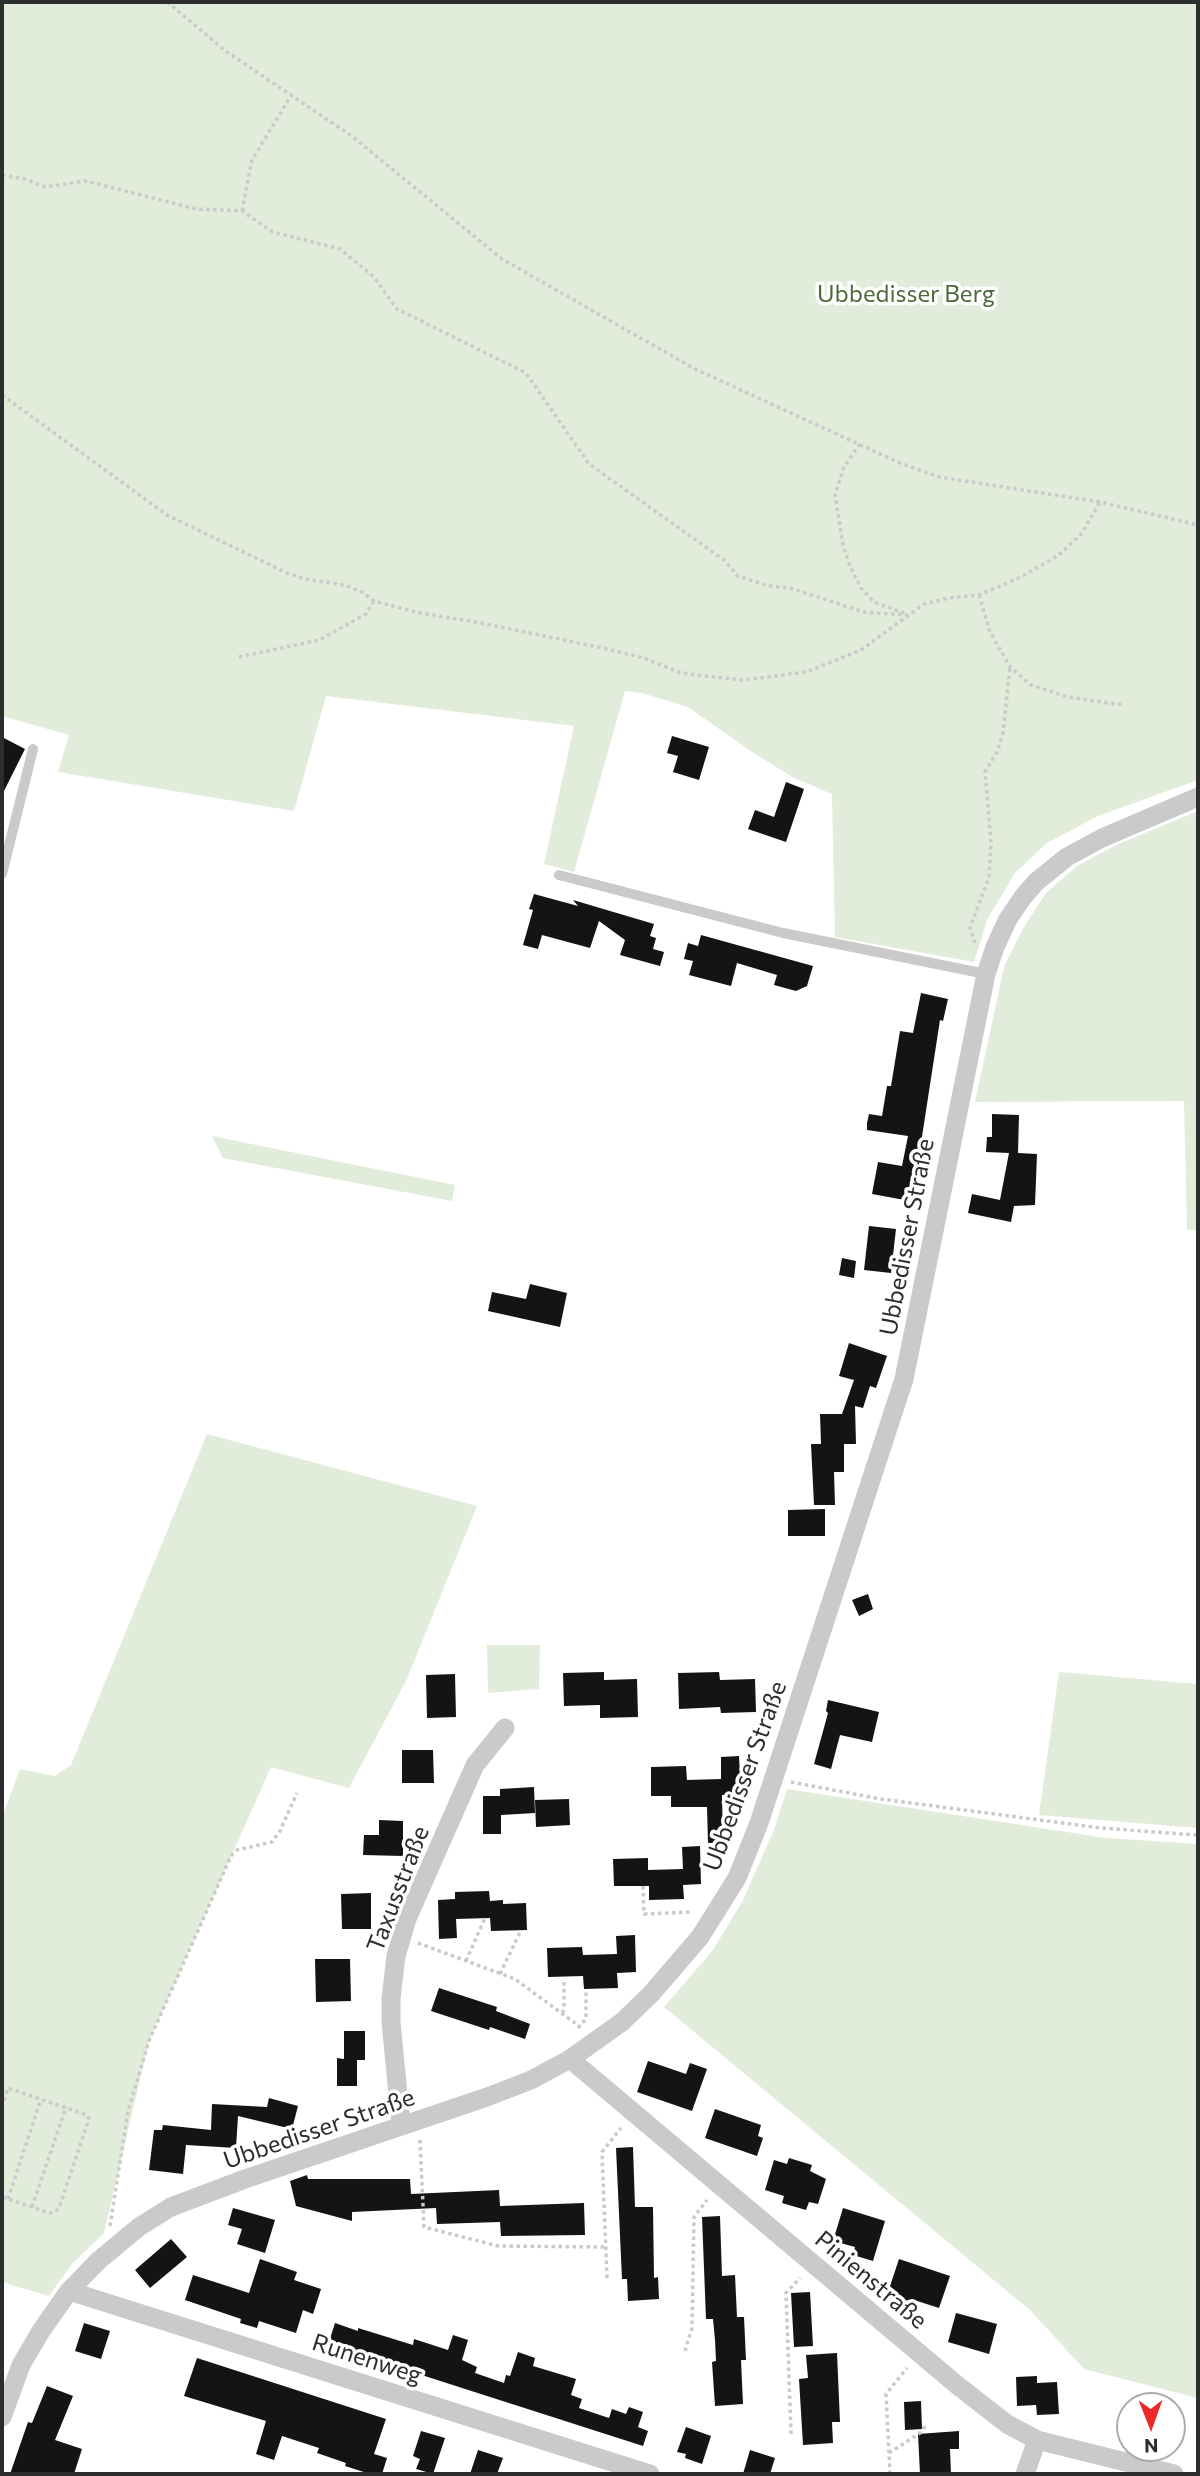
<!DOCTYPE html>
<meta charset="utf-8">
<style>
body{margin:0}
#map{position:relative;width:1200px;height:2476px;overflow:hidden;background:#fff;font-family:Commissioner,sans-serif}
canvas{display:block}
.frame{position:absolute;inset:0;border:4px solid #2d2d2d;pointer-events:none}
.north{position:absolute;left:1116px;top:2392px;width:70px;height:70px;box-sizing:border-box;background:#fff;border:2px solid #ababab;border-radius:50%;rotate:179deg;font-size:19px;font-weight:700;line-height:28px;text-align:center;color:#2d2d2d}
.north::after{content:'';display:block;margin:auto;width:24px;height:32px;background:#ec2828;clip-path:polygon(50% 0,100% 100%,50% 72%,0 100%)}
</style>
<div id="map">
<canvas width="1200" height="2476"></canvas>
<div class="frame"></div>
<div class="north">N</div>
</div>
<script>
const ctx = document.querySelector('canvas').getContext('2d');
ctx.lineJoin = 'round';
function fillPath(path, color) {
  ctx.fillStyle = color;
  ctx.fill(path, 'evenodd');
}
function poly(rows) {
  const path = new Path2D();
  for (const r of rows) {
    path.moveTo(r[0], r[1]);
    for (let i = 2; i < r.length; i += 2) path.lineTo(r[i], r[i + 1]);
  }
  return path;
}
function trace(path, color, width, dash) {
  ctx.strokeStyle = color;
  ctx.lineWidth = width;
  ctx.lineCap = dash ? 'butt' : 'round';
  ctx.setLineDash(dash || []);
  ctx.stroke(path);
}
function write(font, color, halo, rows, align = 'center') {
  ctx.font = font + ' Commissioner,sans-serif';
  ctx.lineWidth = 7;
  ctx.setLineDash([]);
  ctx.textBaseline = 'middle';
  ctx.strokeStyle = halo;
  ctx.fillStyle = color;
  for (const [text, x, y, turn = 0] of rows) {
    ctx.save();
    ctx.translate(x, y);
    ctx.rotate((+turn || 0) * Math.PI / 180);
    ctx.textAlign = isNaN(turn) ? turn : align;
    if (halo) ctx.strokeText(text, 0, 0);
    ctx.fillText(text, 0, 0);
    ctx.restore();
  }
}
const green = poly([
 [2,2,1198,2,1198,780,1098,816,1047,843,1015,873,987,920,974,962,835,937,832,794,794,778,749,750,688,707,642,693,625,691,574,872,544,864,574,726,326,696,294,811,58,772,69,735,2,716],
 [1198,811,1198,1230,1187,1230,1184,1101,975,1102,1004,967,1024,927,1046,893,1077,866,1116,845],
 [212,1136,455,1185,452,1201,223,1158],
 [207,1434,477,1506,406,1681,349,1788,271,1767,149,2041,104,2233,72,2264,49,2296,2,2282,2,1817,20,1769,55,1776,71,1765],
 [487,1645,540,1645,539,1689,488,1693],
 [1059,1672,1198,1684,1198,1828,1039,1815],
 [787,1789,1106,1838,1198,1844,1198,2398,1084,2369,1030,2310,664,2007,713,1950,742,1902,774,1830]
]);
const building = poly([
 [672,736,709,747,699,780,673,772,678,756,667,753],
 [2,737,25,749,2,795],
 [786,782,804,789,786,842,748,829,755,810,774,817],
 [534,894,578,906,573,900,654,924,650,936,656,938,653,949,664,952,660,966,620,955,625,940,599,921,590,948,542,935,538,949,523,945,533,910,529,909],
 [701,935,813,966,807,986,796,991,774,985,777,975,737,963,731,986,689,975,693,961,684,959,688,943,698,946],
 [921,993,948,999,943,1021,940,1020,917,1169,917,1172,925,1174,916,1181,910,1201,872,1194,878,1162,902,1166,908,1136,867,1130,867,1123,869,1114,882,1116,887,1086,891,1086,900,1031,913,1033],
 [992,1114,1019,1115,1018,1153,1037,1154,1035,1205,1014,1206,1011,1222,968,1213,972,1194,1000,1200,1009,1153,986,1152,987,1137,992,1137],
 [869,1226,896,1229,891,1273,864,1270],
 [842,1258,856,1261,854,1278,839,1275],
 [530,1284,567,1293,560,1327,488,1311,492,1292,526,1299],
 [849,1343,887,1356,876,1388,870,1386,863,1408,855,1406,856,1444,844,1444,844,1472,834,1472,835,1505,814,1505,811,1444,821,1444,820,1414,842,1414,854,1380,839,1376],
 [825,1509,825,1536,788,1536,788,1510],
 [868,1594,873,1609,859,1616,852,1600],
 [604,1672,604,1680,637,1679,638,1717,600,1718,600,1705,564,1706,563,1673],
 [719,1672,720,1680,755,1679,756,1712,721,1713,720,1707,679,1709,678,1673],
 [455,1674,456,1717,427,1718,426,1675],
 [828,1700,879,1712,872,1742,840,1735,831,1769,814,1764,828,1713,826,1711],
 [402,1750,433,1750,434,1783,402,1783],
 [739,1756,741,1795,722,1795,723,1843,708,1843,707,1807,671,1807,671,1796,651,1796,651,1767,686,1766,687,1780,721,1779,721,1757],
 [534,1787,535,1813,501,1815,501,1834,483,1834,483,1796,500,1796,500,1789],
 [569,1799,570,1825,536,1827,535,1800],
 [379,1820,403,1821,403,1856,363,1855,364,1835,379,1835],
 [700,1846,701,1884,683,1885,684,1899,649,1900,649,1886,614,1886,613,1859,648,1858,648,1870,683,1869,682,1847],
 [489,1891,490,1901,503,1900,503,1904,526,1903,527,1930,491,1931,490,1918,456,1919,457,1938,439,1939,438,1900,455,1899,455,1892],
 [371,1893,371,1929,342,1929,341,1894],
 [635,1935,636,1972,617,1973,618,1988,584,1989,583,1976,548,1977,547,1948,582,1947,583,1955,617,1954,616,1936],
 [315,1959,350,1959,351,2001,316,2002],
 [439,1988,497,2007,496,2011,530,2024,525,2039,490,2027,489,2030,431,2011],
 [344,2031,365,2031,365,2060,357,2060,357,2086,337,2086,337,2058,344,2059],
 [648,2061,686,2074,690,2063,707,2069,692,2111,637,2092],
 [269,2098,298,2106,292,2129,238,2116,236,2148,186,2145,183,2174,149,2170,154,2130,162,2130,163,2125,211,2130,212,2104,267,2107],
 [715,2109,761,2125,758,2136,763,2138,757,2156,705,2138],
 [633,2147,635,2207,653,2207,654,2278,658,2277,659,2299,628,2301,627,2279,622,2279,616,2148],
 [789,2158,812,2165,810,2171,826,2179,818,2204,809,2202,806,2210,782,2203,784,2196,765,2190,774,2160,787,2164],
 [307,2175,308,2179,410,2179,411,2194,499,2190,500,2206,584,2203,585,2235,501,2236,500,2222,437,2224,436,2208,352,2212,352,2221,296,2206,290,2181],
 [233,2208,275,2220,265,2253,237,2244,242,2229,228,2225],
 [843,2208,885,2221,873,2261,853,2255,855,2247,833,2241],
 [720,2216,722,2276,735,2275,737,2317,744,2317,746,2360,741,2360,743,2404,715,2406,712,2362,716,2361,715,2340,713,2319,706,2319,702,2217],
 [171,2239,187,2257,150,2288,135,2270],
 [260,2259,297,2272,294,2280,321,2289,313,2314,303,2310,296,2333,259,2321,257,2328,240,2323,241,2319,185,2300,193,2275,249,2293],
 [899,2259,950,2276,939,2308,914,2300,912,2307,886,2298],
 [810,2292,813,2346,794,2347,791,2293],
 [956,2313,997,2324,989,2354,948,2342],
 [84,2323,110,2331,101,2359,75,2351],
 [335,2323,358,2331,358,2328,413,2345,414,2339,448,2350,453,2335,468,2340,462,2360,477,2367,475,2373,504,2383,506,2375,510,2376,518,2352,535,2358,533,2366,576,2379,571,2395,582,2399,579,2408,609,2418,612,2409,626,2414,629,2407,643,2412,638,2427,648,2431,643,2446,328,2345],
 [837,2353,840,2422,832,2422,833,2443,803,2445,799,2379,808,2378,806,2355],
 [197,2358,386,2419,374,2454,387,2458,382,2474,370,2474,345,2466,346,2463,317,2453,319,2448,282,2436,274,2460,256,2454,266,2421,184,2396],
 [1037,2376,1037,2383,1057,2382,1059,2414,1037,2415,1036,2405,1017,2406,1016,2377],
 [47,2386,73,2396,55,2440,82,2449,74,2474,10,2474,28,2422,32,2423],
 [921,2401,922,2429,905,2430,904,2402],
 [686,2427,711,2436,702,2464,685,2458,686,2454,677,2452],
 [421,2431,445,2438,433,2474,416,2469,420,2459,413,2456],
 [959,2431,959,2449,950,2449,951,2474,920,2474,918,2434],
 [478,2450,503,2458,497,2474,470,2474],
 [750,2450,775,2458,770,2474,743,2474]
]);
const path = poly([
 [167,2,227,52,353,137,502,259,695,369,900,463,939,477,1100,502,1198,525],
 [2,175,25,179,45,187,86,181,196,209,242,211,273,232,340,249,374,277,397,309,526,373,589,464,724,560,738,576,769,586,790,588,864,612,907,615],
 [242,211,252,160,292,94],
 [2,395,167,515,287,573,305,579,344,585,362,592,374,601,420,613,476,622,603,648,644,658,681,673,704,676,744,680,806,672,861,650,924,604,949,598,979,595,1019,578,1059,555,1082,533,1100,502],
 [860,444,844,467,835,495,843,545,850,566,861,588,874,602,904,613],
 [979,595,990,632,1010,667,1031,685,1068,697,1124,705],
 [239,657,319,640,366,614,374,601],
 [975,943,970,928,989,877,991,842,985,772,997,752,1003,733,1010,667],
 [791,1782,881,1799,1040,1820,1101,1828,1198,1835],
 [643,1886,644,1914,692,1912],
 [418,1943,515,1979,579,2026],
 [466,1961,485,1918],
 [500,1974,521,1930],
 [562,2013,564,2010,564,1980],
 [578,2028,586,2019,586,1989],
 [2,2107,8,2088,87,2115,89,2119,59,2208,55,2212,50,2213,2,2197],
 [420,2140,424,2227,498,2246,606,2247],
 [8,2199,41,2099],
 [32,2207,66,2107],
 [110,2226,128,2111,149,2041,231,1856,237,1850,272,1842,280,1831,297,1793],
 [607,2278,602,2152,621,2128],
 [685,2351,692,2328,694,2217,707,2200],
 [791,2434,786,2293,800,2278],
 [889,2453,920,2433,927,2424],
 [890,2474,886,2394,907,2368]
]);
const lane = poly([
 [2,874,33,749],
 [559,875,783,933,986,974]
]);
const street = poly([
 [570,2059,957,2385,1007,2424,1037,2440,1174,2474],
 [401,2125,391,2022,391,1998,396,1956,407,1919,475,1765,505,1728],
 [69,2291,650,2474],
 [2,2417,21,2365,41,2331,69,2291,98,2261,139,2227,171,2207,245,2179,487,2097,531,2080,570,2059,622,2022,651,1994,700,1937,737,1878,759,1823,904,1379,986,974,995,947,1008,919,1023,897,1036,882,1067,857,1102,838,1198,797],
 [1025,2474,1037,2440]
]);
const parkNames = [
 ["Ubbedisser Berg",906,294]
];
const streetNames = [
 ["Ubbedisser Straße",907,1237,-79],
 ["Ubbedisser Straße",745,1776,-70],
 ["Taxusstraße",398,1889,-69],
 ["Ubbedisser Straße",319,2129,-19],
 ["Pinienstraße",871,2280,40],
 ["Runenweg",367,2359,18]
];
fillPath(green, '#e2ecda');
fillPath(building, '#141414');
trace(path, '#cacaca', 3.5, [3.5, 3.5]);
trace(lane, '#cacaca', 10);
trace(street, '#cacaca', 19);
write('24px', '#4d6b39', '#fff', parkNames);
write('24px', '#2d2d2d', '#fff', streetNames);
</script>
